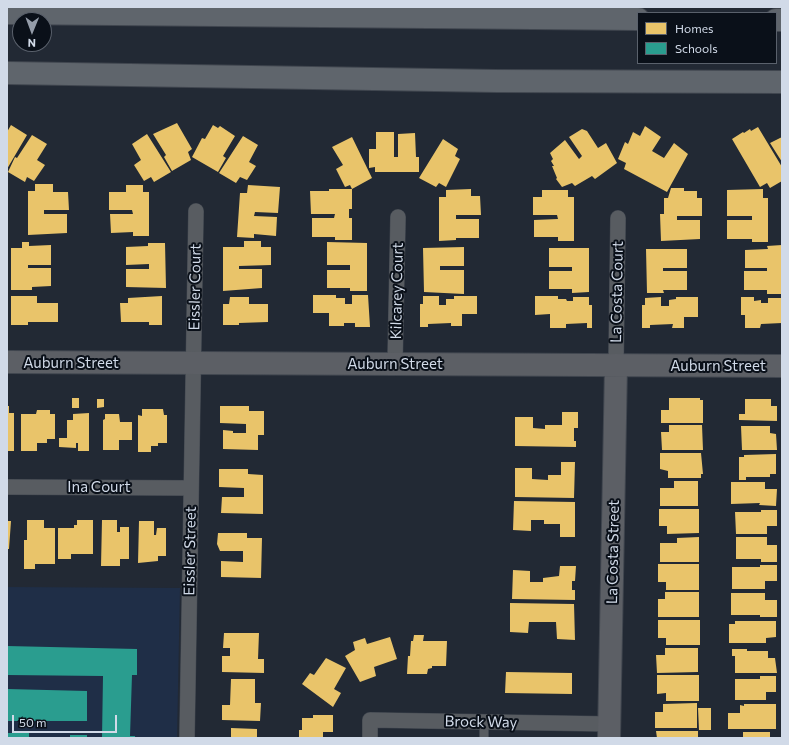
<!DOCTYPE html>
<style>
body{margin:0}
#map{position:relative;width:789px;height:745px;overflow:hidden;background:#222934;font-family:Commissioner,sans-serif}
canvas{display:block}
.frame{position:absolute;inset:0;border:8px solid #d1dae8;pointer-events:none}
.legend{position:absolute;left:637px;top:12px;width:140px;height:52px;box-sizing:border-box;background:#0a1019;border:1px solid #5a616c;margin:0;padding:5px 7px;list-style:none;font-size:12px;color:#d1dae8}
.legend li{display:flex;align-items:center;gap:8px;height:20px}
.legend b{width:20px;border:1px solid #5a616c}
.north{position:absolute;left:12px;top:12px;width:40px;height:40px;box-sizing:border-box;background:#0a1019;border:1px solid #5a616c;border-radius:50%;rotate:181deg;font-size:11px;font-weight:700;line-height:16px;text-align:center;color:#d1dae8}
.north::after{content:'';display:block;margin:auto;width:14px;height:18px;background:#949ca9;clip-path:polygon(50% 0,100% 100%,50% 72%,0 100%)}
.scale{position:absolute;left:12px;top:715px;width:105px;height:18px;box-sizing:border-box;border:2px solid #d1dae8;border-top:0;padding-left:5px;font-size:12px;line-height:14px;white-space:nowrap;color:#d1dae8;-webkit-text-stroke:3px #0a1019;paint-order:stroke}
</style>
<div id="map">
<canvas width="789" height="745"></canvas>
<div class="frame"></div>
<ul class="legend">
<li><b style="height:11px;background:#e9c46a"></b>Homes</li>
<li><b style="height:11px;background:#2a9d8f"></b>Schools</li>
</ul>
<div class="north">N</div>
<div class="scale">50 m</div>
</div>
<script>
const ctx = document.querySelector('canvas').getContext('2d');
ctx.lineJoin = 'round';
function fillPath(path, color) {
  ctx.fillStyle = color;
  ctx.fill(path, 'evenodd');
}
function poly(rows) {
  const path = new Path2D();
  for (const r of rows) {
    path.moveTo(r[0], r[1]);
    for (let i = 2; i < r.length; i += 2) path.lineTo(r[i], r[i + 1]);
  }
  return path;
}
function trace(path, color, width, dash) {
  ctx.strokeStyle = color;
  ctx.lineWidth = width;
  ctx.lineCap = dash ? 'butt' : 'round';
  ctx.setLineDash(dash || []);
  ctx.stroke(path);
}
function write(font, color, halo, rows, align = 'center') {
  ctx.font = font + ' Commissioner,sans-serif';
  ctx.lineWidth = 4;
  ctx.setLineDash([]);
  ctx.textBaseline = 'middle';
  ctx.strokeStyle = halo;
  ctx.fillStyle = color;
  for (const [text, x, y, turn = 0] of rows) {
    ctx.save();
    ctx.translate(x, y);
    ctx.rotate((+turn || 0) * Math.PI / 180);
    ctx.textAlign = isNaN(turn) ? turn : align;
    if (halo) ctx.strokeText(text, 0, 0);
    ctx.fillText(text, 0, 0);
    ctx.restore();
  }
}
const built = poly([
 [7,587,180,588,177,738,7,738]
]);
const homes = poly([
 [177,123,192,149,188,152,191,160,172,171,164,157,166,155,153,134],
 [11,125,27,135,7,169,7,132],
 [213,125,218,128,220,126,235,136,223,156,226,158,218,172,192,157,202,138,205,139],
 [645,126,661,137,652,151,664,158,674,143,688,154,667,192,624,169,626,163,618,159,625,142,628,144,633,132,640,136],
 [758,127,782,167,782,181,770,188,767,183,760,187,732,139,743,132,744,133,750,129,751,131],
 [582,129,587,131,598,148,606,143,617,163,595,179,592,176,575,186,572,183,562,187,556,179,557,178,552,166,554,166,551,161,553,159,550,153,565,140,579,159,582,156,569,137],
 [376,132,394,132,394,157,398,157,398,134,415,133,416,157,419,157,419,172,375,172,375,167,369,168,369,149,376,149],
 [147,134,171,172,154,182,151,177,144,181,134,165,141,160,132,144],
 [32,135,47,144,37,160,45,165,34,181,27,177,25,182,8,172,15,157,17,158],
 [243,136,258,145,249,162,256,166,247,180,240,177,236,183,219,173],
 [352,137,372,178,352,189,350,185,345,187,336,169,343,165,332,147],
 [782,137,782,162,770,143],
 [443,139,458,149,455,156,460,159,446,187,439,183,436,187,419,178],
 [35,184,53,184,53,192,68,192,69,210,44,210,44,214,67,214,67,233,28,235,28,191,35,191],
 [126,185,143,185,143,192,149,192,149,236,133,236,133,232,111,233,110,214,133,214,132,210,109,210,109,192,126,192],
 [248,185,280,187,278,213,255,212,254,216,277,217,276,236,254,234,254,238,237,237,240,193,247,193],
 [671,188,684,188,684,191,697,191,697,198,702,198,702,216,677,216,677,220,700,220,700,239,661,241,660,214,664,214,664,198,668,198],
 [329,189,352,189,352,209,349,209,349,218,352,218,352,240,335,240,335,237,312,237,312,218,334,218,335,214,311,214,310,191,329,191],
 [471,189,471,196,480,196,481,215,456,215,456,219,479,219,479,238,456,238,456,240,439,241,439,197,446,197,446,190],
 [763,189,763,198,768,198,768,242,752,242,752,239,727,239,727,220,752,220,752,216,727,216,727,190],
 [542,190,568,190,568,197,574,197,574,241,558,241,558,237,534,237,534,220,558,219,557,215,533,215,533,197,542,197],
 [244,241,261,241,261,247,271,247,271,265,239,266,239,269,262,269,262,288,223,291,223,247,244,247],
 [22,242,29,242,29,246,51,245,51,265,28,265,28,268,51,268,51,286,32,287,32,290,11,290,11,248,22,248],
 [327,242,367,243,367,291,350,291,350,288,327,288,327,270,350,270,350,265,327,265],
 [148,243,165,243,166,288,126,287,126,269,149,269,149,264,126,265,126,247,148,246],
 [782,245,782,294,767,294,767,290,744,290,744,271,767,271,767,268,745,268,745,250,768,249,767,246],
 [464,247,464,266,440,266,440,270,464,270,464,294,424,292,423,248],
 [549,248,589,248,589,292,572,293,572,289,549,289,549,271,572,271,572,267,549,267],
 [646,249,687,249,687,268,663,268,663,271,687,271,687,290,663,290,664,293,647,293],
 [313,295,336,295,336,298,345,298,345,304,352,304,352,295,368,295,370,327,355,327,355,323,344,323,344,326,329,326,329,313,313,313],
 [11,296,37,296,37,303,58,303,58,322,28,322,28,325,11,325],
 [162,296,162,325,149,325,149,322,121,322,120,303,128,303,128,298],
 [423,296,439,296,439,305,446,305,446,299,454,299,454,296,477,296,477,314,462,314,462,326,451,326,451,323,428,324,428,327,420,327,420,304,423,304],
 [535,296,558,296,558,299,566,299,567,301,573,301,573,297,589,297,589,305,592,305,592,328,587,328,587,323,566,324,566,328,550,328,550,314,535,315],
 [230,297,249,297,249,304,268,304,268,322,239,323,239,325,223,325,223,304,229,304],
 [661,297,661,306,669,306,669,300,676,299,676,297,698,297,698,317,684,317,684,328,672,328,673,324,650,325,650,328,642,328,642,305,645,305,645,298],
 [741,297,754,297,754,301,761,300,761,303,768,303,768,298,782,298,782,323,761,324,760,328,745,328,745,315,741,315],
 [72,398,79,398,79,408,72,408],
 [669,398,700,398,700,400,703,400,703,423,661,423,661,410,669,410],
 [97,399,104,399,104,407,97,408],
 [745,399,771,399,771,406,777,406,777,421,739,420,739,414,745,414],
 [7,406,9,406,9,413,14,413,14,451,7,451],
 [220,406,249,406,249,411,264,411,264,435,258,435,258,450,223,449,223,430,233,431,233,433,246,433,246,424,220,423],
 [142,409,163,409,164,415,167,415,167,443,158,443,158,446,151,446,151,452,138,452,138,415,142,416],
 [37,410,50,410,50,414,55,414,55,439,47,439,47,443,37,443,37,451,21,451,21,414,36,414],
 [562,412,578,412,578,428,574,428,574,441,576,441,576,447,515,446,515,417,533,417,533,428,545,429,545,425,562,425],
 [89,413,89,451,78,451,78,443,76,443,76,448,59,447,59,438,67,438,67,420,73,420,73,414],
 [105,414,119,414,120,422,132,422,132,440,119,440,119,450,103,450,103,420,105,419],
 [669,425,702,425,703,450,662,450,661,432,669,432],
 [741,426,770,426,770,433,776,434,777,450,742,450],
 [660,453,701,453,703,474,701,474,701,478,668,478,668,471,660,469],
 [776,454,776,474,770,474,770,477,746,477,746,480,739,480,739,457,744,457,744,455],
 [561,462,575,462,574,498,515,497,515,468,532,468,532,479,548,480,548,475,561,475],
 [219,469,248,469,248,474,263,475,263,514,221,513,222,497,244,497,244,488,219,487],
 [674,481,698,481,698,506,660,506,660,488,674,488],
 [731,482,765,482,765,489,777,489,776,506,759,505,760,503,731,504],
 [514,501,575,502,575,537,560,537,560,524,544,524,544,520,531,520,531,531,513,530],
 [659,509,699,509,699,533,667,534,667,526,659,526],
 [761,510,777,510,777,526,767,526,767,534,736,534,735,512,761,512],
 [27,520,44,520,44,528,55,528,55,564,35,564,35,569,24,569,24,540,27,540],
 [77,520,93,520,93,554,71,554,71,559,58,559,58,528,74,528,74,525,77,525],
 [102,520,117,520,117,532,120,532,120,527,129,527,129,559,120,559,120,566,101,566],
 [7,521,11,521,9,549,7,549],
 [139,521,154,521,154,535,156,535,157,528,166,528,166,556,158,556,158,561,138,563],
 [218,533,247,533,247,538,262,538,261,578,221,577,221,561,243,562,243,551,220,551,217,544],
 [699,537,699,562,660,562,660,543,677,543,677,538],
 [736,537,767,537,767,545,777,545,777,562,761,562,761,559,736,559],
 [658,564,699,564,699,590,666,590,666,582,658,582],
 [760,565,777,565,777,581,765,581,765,589,732,589,732,567,760,567],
 [560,566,576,566,575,581,572,581,572,590,575,590,575,600,512,599,513,570,530,571,530,582,543,582,543,578,559,576],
 [665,592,699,592,699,617,658,617,658,599,665,599],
 [731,593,765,593,765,600,777,600,777,617,760,617,760,615,731,615],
 [510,603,574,604,575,640,557,639,556,622,529,622,528,633,510,632],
 [658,620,700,620,700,645,666,645,666,638,658,638],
 [735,621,776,621,776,637,766,638,766,643,729,643,729,624,735,624],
 [224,633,259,633,258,659,264,659,264,673,222,672,222,656,230,656,230,648,223,648],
 [414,635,424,635,423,641,447,641,446,666,432,666,432,668,428,669,427,674,407,674,408,656,410,656,411,641,413,641],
 [390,637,397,659,374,667,376,676,360,682,345,656,355,650,353,642,365,638,367,644],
 [665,648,698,648,698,672,657,673,656,655,665,655],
 [732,649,747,649,747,651,768,651,768,658,775,658,777,673,735,673,735,656,732,656],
 [326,658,346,668,334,689,341,693,333,707,302,684,310,673,314,675],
 [506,672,572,673,572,694,505,693],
 [657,675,699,675,699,701,666,701,666,693,657,694],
 [760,676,776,676,776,692,766,692,766,700,735,700,735,679,760,679],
 [231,679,255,679,255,703,261,703,260,721,222,720,222,705,230,705],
 [697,703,697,728,655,728,655,712,663,712,663,704],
 [744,704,776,704,776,729,728,729,728,713,740,713,740,705,744,706],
 [698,708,711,708,711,730,699,730],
 [313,715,333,715,333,732,323,732,323,738,299,738,299,730,302,730,302,718,313,718],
 [231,728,257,729,257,738,231,738],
 [656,731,698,731,698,738,657,738],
 [743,732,770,732,770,738,743,738]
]);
const schools = poly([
 [7,646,137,649,137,675,132,675,130,736,135,736,135,738,102,738,103,676,7,675],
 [7,689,87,691,87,721,7,721],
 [7,733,29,733,29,738,7,738],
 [70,735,87,735,87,738,70,738]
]);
const lane = poly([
 [484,738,484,722]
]);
const street = poly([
 [395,364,398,217],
 [616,365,618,218],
 [7,487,191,488],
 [187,738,196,211],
 [370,738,370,720,610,724]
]);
const secondary = poly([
 [7,362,782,366],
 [609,738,616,365]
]);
const highway = poly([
 [7,13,638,19],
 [776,20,782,20],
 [7,73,496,81,782,82]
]);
const streetNames = [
 ["Eissler Court",195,287,-89],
 ["Kilcarey Court",397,291,-89],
 ["La Costa Court",617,292,-89],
 ["Auburn Street",71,363],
 ["Auburn Street",395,364],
 ["Auburn Street",718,366],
 ["Ina Court",99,487],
 ["Eissler Street",190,551,-89],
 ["La Costa Street",613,552,-89],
 ["Brock Way",481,722,1]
];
fillPath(built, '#1f2e47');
fillPath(homes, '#e9c46a');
fillPath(schools, '#2a9d8f');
trace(lane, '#40464f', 10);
trace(street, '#40464f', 16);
trace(secondary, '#40464f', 24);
trace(highway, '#40464f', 24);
trace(lane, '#585c61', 8);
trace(street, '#585c61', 15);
trace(secondary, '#5c5f65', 22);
trace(highway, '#5f656c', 22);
write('15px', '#d1dae8', '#0a1019', streetNames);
</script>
